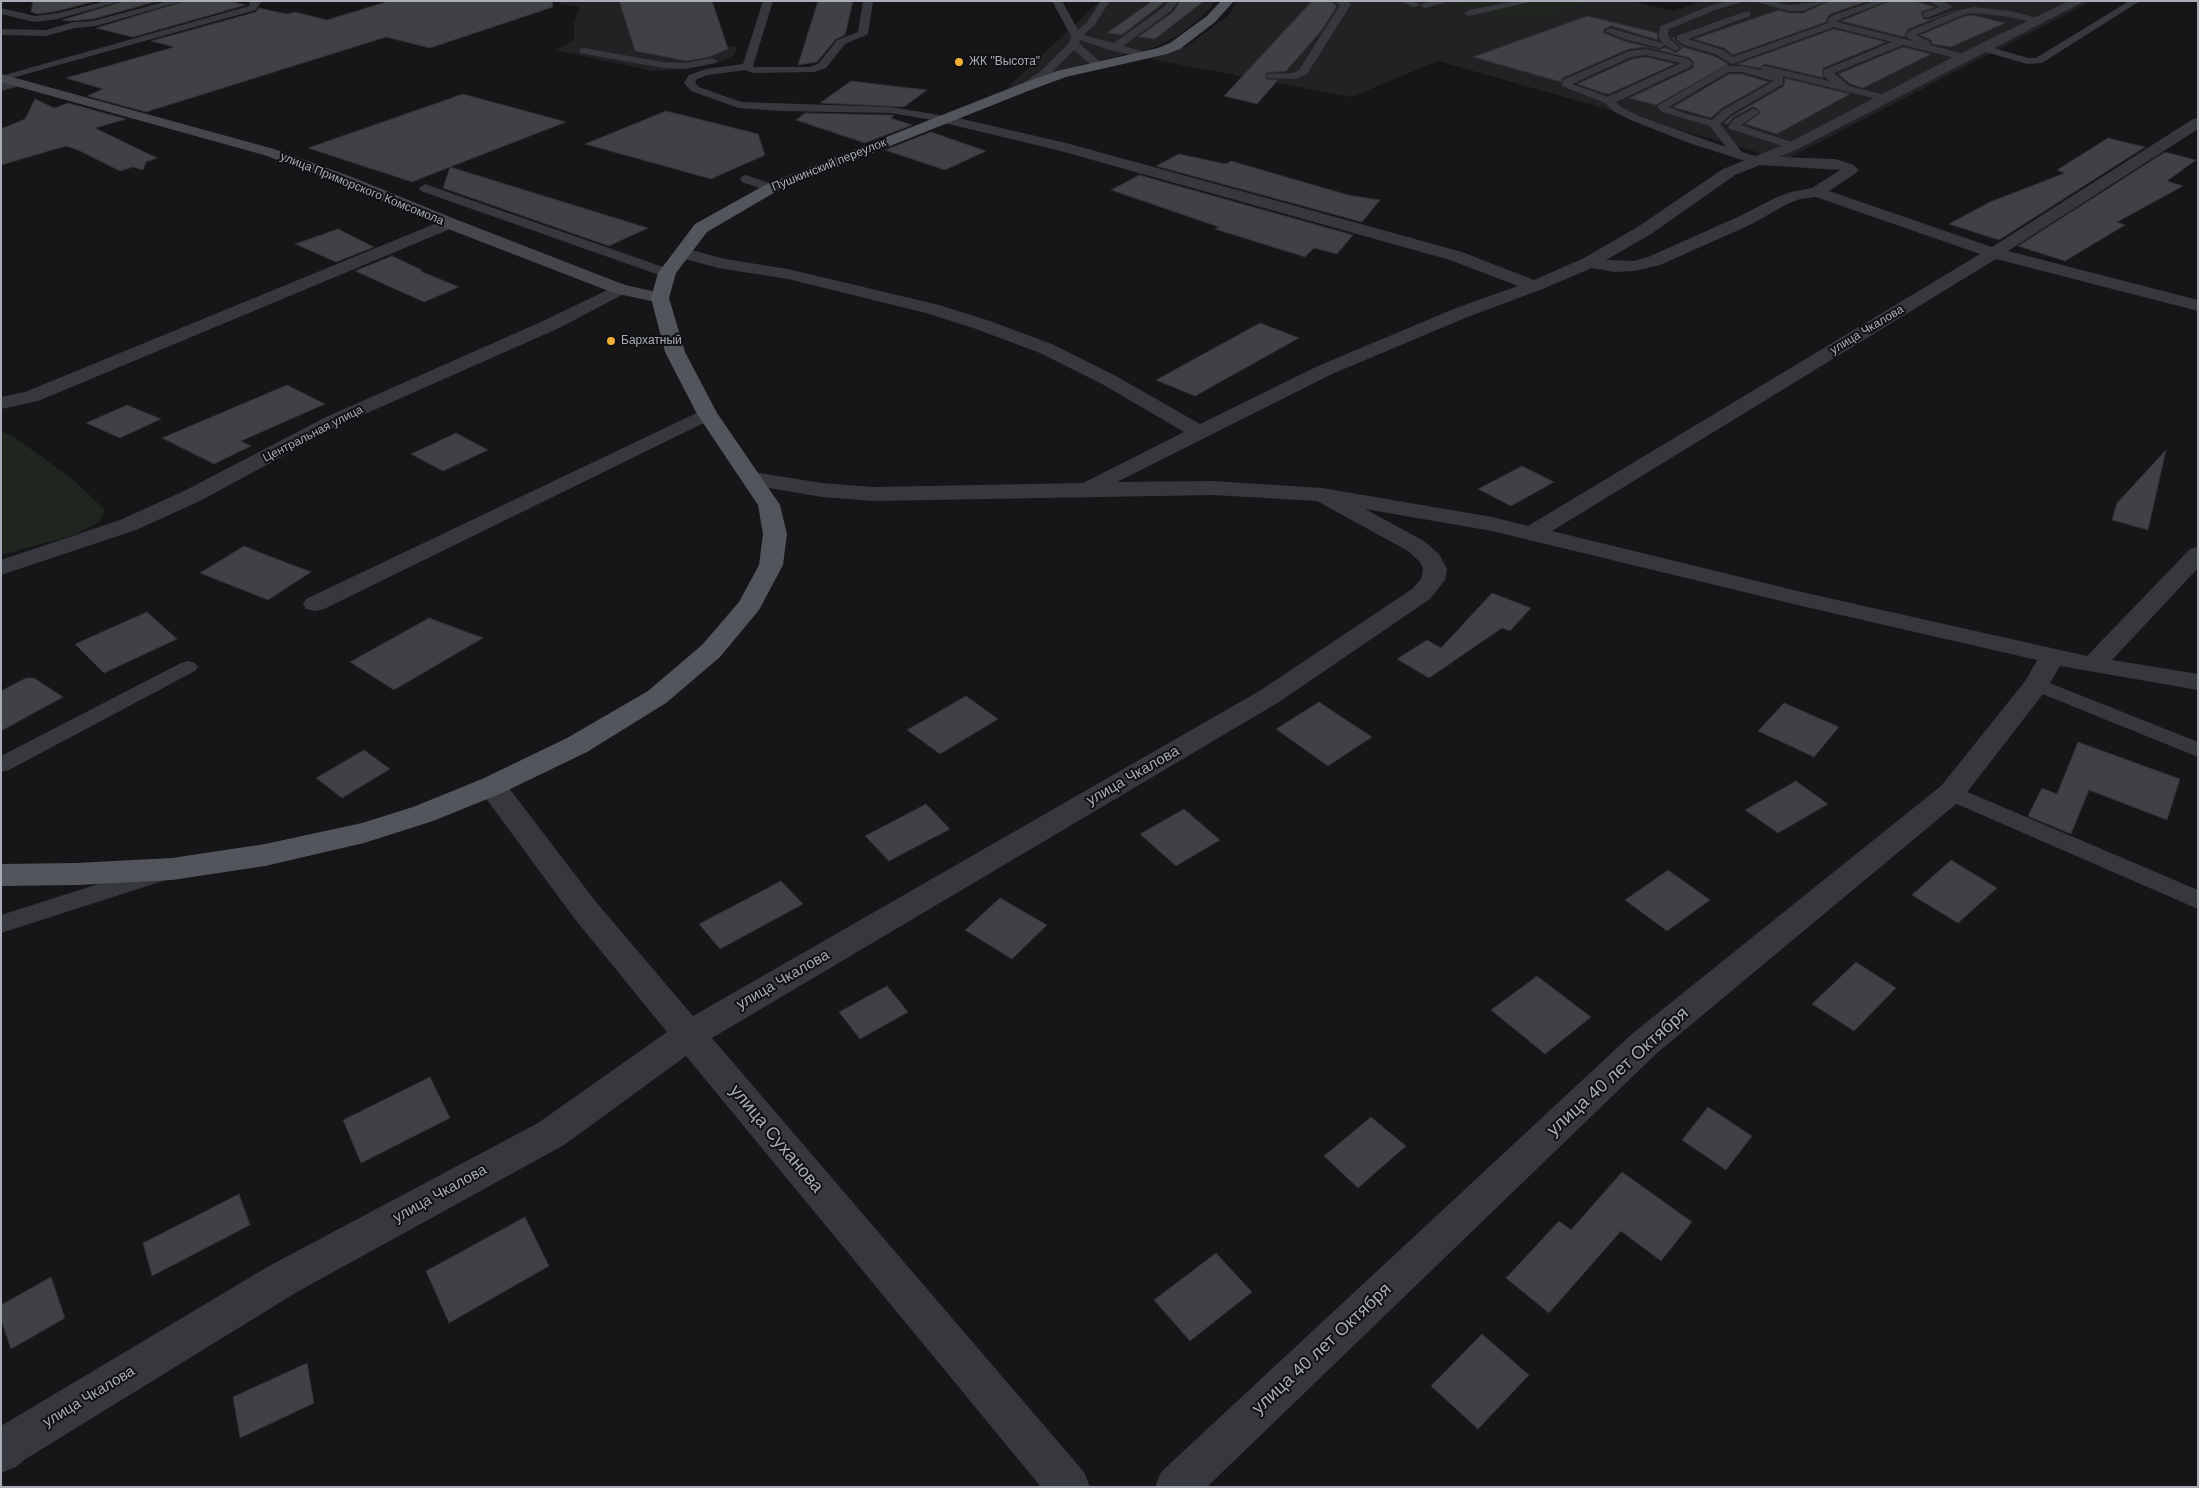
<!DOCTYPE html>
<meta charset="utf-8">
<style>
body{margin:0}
#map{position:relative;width:2199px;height:1488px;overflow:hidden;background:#161618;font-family:Helvetica,sans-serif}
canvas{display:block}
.frame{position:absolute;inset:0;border:2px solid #a8adb8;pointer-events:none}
</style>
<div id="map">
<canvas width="2199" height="1488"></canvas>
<div class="frame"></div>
</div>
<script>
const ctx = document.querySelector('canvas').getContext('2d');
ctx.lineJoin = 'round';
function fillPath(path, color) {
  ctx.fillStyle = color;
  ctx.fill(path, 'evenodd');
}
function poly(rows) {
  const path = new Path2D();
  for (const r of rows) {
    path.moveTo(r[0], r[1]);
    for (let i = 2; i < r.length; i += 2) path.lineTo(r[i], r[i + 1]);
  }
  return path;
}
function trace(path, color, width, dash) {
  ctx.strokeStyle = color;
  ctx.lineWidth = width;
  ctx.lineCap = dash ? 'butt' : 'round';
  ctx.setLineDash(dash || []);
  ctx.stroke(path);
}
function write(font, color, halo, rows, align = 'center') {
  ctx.font = font + ' Helvetica,sans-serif';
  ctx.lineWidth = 4;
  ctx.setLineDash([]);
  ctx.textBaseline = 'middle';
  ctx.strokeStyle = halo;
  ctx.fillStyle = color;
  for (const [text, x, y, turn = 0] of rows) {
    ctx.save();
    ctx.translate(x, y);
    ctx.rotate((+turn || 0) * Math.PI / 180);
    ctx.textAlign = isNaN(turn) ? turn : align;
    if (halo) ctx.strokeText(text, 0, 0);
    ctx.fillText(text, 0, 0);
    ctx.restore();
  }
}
const built = poly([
 [562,1,646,1,687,42,738,47,733,56,719,62,688,68,652,71,556,50,574,40,574,23,579,7,558,3],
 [1100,1,1214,1,1211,7,1196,22,1177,36,1153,48,1085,64,1006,89],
 [1237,1,1631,1,1674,11,1701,1,2092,1,1785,160,1438,61,1351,97,1150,59,1187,46,1228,16]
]);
const green = poly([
 [1454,1,1589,1,1552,14,1533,19,1478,13,1451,3],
 [1,431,14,437,49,462,78,484,105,510,99,522,74,535,1,555]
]);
const building = poly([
 [33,1,97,1,58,11,38,14,31,12,33,1],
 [124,1,159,1,93,19,69,21,62,20,124,1],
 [185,1,229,1,246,5,133,37,96,28,185,1],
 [389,1,552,1,553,7,430,48,386,37,146,112,87,96,103,89,66,78,174,47,151,41,256,12,259,8,287,14,295,12,327,20,389,1],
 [619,1,712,1,728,49,709,57,687,61,635,51,619,1],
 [818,1,853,1,845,35,836,39,817,62,798,65,818,1],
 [1152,1,1166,1,1122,35,1107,33,1152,1],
 [1180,1,1204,1,1155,39,1138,37,1173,12,1180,1],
 [1312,1,1330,1,1337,6,1322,30,1286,71,1266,73,1266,79,1278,80,1257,104,1224,96,1312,1],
 [1829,1,1868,1,1833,13,1828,16,1826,22,1733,55,1724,48,1694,39,1779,10,1789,13,1803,13,1829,1],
 [1890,1,1914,1,1935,7,1921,12,1923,19,1930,19,1954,11,1908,29,1904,37,1841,21,1890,1],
 [1973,15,2005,23,1951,47,1932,44,1931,40,1920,35,1965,16,1973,15],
 [1587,16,1657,33,1658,40,1611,26,1603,30,1604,33,1624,41,1660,50,1665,47,1676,53,1682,48,1671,37,1675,38,1676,42,1683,47,1714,56,1729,64,1656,105,1629,98,1693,68,1694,63,1690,58,1646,47,1629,49,1562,78,1561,82,1473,57,1587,16],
 [1834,29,1886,42,1823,68,1823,78,1765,64,1759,68,1737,64,1834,29],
 [1903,47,1931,54,1863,88,1850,84,1838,74,1903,47],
 [1646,57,1675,64,1611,93,1606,94,1577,84,1632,59,1646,57],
 [1729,74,1742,74,1769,82,1722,108,1711,118,1673,107,1729,74],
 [1785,78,1850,94,1777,134,1745,124,1760,113,1758,109,1753,107,1733,117,1728,124,1724,123,1732,116,1784,86,1785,78],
 [851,81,927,90,904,107,820,103,851,81],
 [463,94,566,122,450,167,648,228,609,246,443,188,450,167,412,182,308,148,463,94],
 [35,99,54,108,68,103,126,119,95,128,157,158,146,162,143,170,133,167,120,171,78,150,66,146,1,165,1,129,25,119,35,99],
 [666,111,758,134,765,155,711,179,585,144,666,111],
 [805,113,891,115,894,115,891,118,912,125,865,143,796,120,805,113],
 [931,132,986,151,945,170,885,150,931,132],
 [2108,138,2145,147,1999,240,1949,224,1990,202,2065,173,2057,170,2108,138],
 [2165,152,2196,160,2167,181,2183,186,2117,222,2125,225,2065,261,2018,246,2165,152],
 [1179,154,1226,164,1231,161,1348,195,1380,200,1362,222,1156,166,1179,154],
 [1139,175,1353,235,1337,254,1314,248,1305,257,1215,229,1219,227,1111,190,1139,175],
 [338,229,374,247,336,262,295,244,338,229],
 [392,256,422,270,420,271,459,287,424,302,355,271,392,256],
 [1260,323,1299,338,1195,396,1156,380,1260,323],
 [287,385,325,404,241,441,251,446,214,464,162,438,287,385],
 [127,405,161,419,120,438,86,423,127,405],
 [456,433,488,450,443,471,411,454,456,433],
 [2166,450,2148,530,2112,520,2117,503,2166,450],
 [1522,466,1554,482,1511,506,1478,489,1522,466],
 [244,546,269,556,311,572,268,600,200,573,244,546],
 [1492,593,1531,608,1510,631,1502,628,1429,678,1397,659,1427,640,1441,648,1492,593],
 [147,612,177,639,104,673,75,644,147,612],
 [429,618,483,638,394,690,350,662,429,618],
 [26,678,34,678,63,697,1,731,1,691,26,678],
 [966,696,998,719,940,754,907,730,966,696],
 [1319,702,1372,737,1328,766,1276,729,1319,702],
 [1784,703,1839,727,1814,757,1758,731,1784,703],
 [2078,742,2180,779,2167,820,2089,790,2071,834,2028,816,2042,788,2057,794,2078,742],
 [364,750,390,769,342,798,316,778,364,750],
 [1796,781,1828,804,1778,833,1745,810,1796,781],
 [926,804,950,829,889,861,865,836,926,804],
 [1184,809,1220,840,1176,866,1140,834,1184,809],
 [1951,860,1997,888,1958,923,1912,895,1951,860],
 [1668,870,1710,900,1667,931,1625,900,1668,870],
 [781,881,803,904,720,949,699,924,781,881],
 [1000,898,1047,925,1012,959,965,930,1000,898],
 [1856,962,1896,988,1854,1031,1812,1004,1856,962],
 [1537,976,1591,1017,1545,1054,1491,1010,1537,976],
 [887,986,908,1012,860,1039,839,1012,887,986],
 [430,1077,450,1118,361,1163,343,1120,430,1077],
 [1708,1107,1752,1136,1726,1170,1682,1140,1708,1107],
 [1371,1117,1406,1146,1358,1188,1324,1156,1371,1117],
 [1622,1172,1692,1222,1661,1261,1621,1231,1549,1313,1506,1278,1559,1221,1571,1230,1622,1172],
 [239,1194,250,1225,152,1276,143,1243,239,1194],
 [525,1217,549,1266,449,1323,426,1271,525,1217],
 [1216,1253,1252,1292,1190,1341,1154,1300,1216,1253],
 [51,1277,65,1318,11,1349,1,1320,1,1305,51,1277],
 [1482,1334,1529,1375,1478,1429,1431,1386,1482,1334],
 [307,1363,314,1403,240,1438,233,1397,307,1363]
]);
const lane = poly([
 [106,1,122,1,58,19,34,22,1,14,1,8,35,16,58,13,106,1],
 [167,1,183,1,96,26,75,28,46,36,1,35,1,29,46,30,74,22,93,21,167,1],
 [250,1,261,2,256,10,1,81,1,76,249,6,250,1],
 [763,1,773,1,753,66,755,67,809,67,818,64,837,40,858,32,863,1,873,1,868,34,845,44,826,68,814,72,753,73,746,70,708,75,697,79,695,83,699,87,741,102,891,107,945,116,951,119,945,122,891,113,782,111,739,108,691,91,684,83,689,75,706,69,743,64,763,1],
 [1052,1,1062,1,1078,30,1087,22,1101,1,1110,1,1094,26,1083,35,1114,43,1165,6,1168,1,1178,1,1172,10,1123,46,1148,53,1148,57,1144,58,1110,50,1080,40,1079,43,1101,63,1101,67,1093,67,1074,50,1049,75,1027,90,1019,90,1018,88,1019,86,1041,71,1069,43,1071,36,1052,1],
 [1332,1,1347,1,1351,4,1307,74,1295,79,1267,78,1267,74,1293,73,1299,70,1340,5,1332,1],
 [1400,1,1414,1,1420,5,1430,1,1450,1,1425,8,1420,5,1413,7,1400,1],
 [1514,1,1534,1,1469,16,1464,13,1469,10,1514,1],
 [1728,1,1745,1,1715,10,1669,29,1668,35,1671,40,1680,48,1675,51,1665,45,1660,48,1624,39,1605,31,1610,28,1662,43,1658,35,1661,26,1709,6,1728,1],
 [1753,1,1771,1,1789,5,1827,1,1803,11,1789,11,1753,1],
 [1874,1,1888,1,1840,19,1837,22,1912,41,1905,36,1909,31,1960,10,1974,7,2010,11,2042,19,2044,21,2039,24,2010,17,1974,13,1965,14,1916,35,1930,42,1930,45,1968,55,1968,59,1964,60,1903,45,1834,73,1849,86,1889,96,1890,98,1889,100,1885,101,1783,76,1783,84,1731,114,1720,124,1742,152,1762,158,1764,161,1762,164,1758,165,1689,143,1633,121,1613,111,1605,103,1562,86,1563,80,1629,51,1646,49,1689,59,1693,64,1692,66,1616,102,1621,107,1641,117,1726,147,1710,126,1662,112,1657,106,1726,66,1742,66,1761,70,1761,67,1765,66,1829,81,1824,76,1824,70,1892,42,1834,27,1732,64,1715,54,1684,45,1677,40,1677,36,1744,12,1750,12,1750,16,1688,39,1723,50,1733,57,1828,23,1829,18,1834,15,1874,1],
 [1646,55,1681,63,1608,97,1572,84,1631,57,1646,55],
 [1728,72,1742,72,1774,81,1723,110,1712,120,1686,114,1669,107,1728,72],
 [1929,1,1942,1,1953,7,1929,17,1923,17,1923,13,1939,7,1929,1],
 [2129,1,2140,1,2042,63,2027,64,1979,50,1978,48,1983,45,2028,58,2036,58,2129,1],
 [584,48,663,62,685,63,712,58,717,61,716,63,685,69,663,68,580,53,580,49,584,48],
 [1753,109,1757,110,1759,112,1757,114,1741,125,1797,144,1799,146,1797,148,1789,148,1730,129,1728,127,1734,119,1753,109],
 [746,175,775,185,777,188,771,192,742,182,740,179,742,176,746,175],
 [425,184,672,270,674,273,672,276,662,276,421,191,419,188,425,184],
 [188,661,195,663,198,667,195,671,9,770,1,772,1,756,181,663,188,661],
 [2037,678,2198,742,2198,757,2030,689,2027,684,2030,679,2037,678],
 [1951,785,2198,890,2198,909,1943,798,1940,793,1943,788,1951,785],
 [158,865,166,868,170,874,166,880,1,933,1,915,158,865]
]);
const street = poly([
 [2069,1,2085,1,1798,149,1779,157,1835,159,1852,164,1859,170,1856,173,1829,191,1992,247,2193,119,2198,118,2198,129,2008,251,2198,300,2198,311,1996,259,1552,531,1806,593,2087,656,2190,549,2198,547,2198,568,2112,660,2198,674,2198,690,2060,666,2046,690,1961,800,1657,1053,1207,1487,1155,1487,1161,1472,1633,1033,1941,786,2026,680,2037,660,1806,607,1492,531,1365,509,1424,541,1439,554,1447,569,1445,580,1430,599,1279,702,712,1038,1084,1472,1090,1487,1041,1487,686,1056,564,1145,297,1292,24,1460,16,1467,1,1473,1,1426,269,1266,538,1123,667,1032,574,918,482,793,478,786,482,779,492,776,502,779,596,902,693,1016,1261,690,1412,589,1421,579,1423,569,1420,562,1408,551,1317,501,1213,495,873,501,822,497,745,484,742,479,745,474,753,472,822,483,873,487,1083,483,1184,432,1102,384,1040,353,976,329,926,313,788,279,718,268,678,257,675,253,678,249,684,248,725,259,788,269,939,305,990,321,1054,345,1116,376,1200,424,1318,366,1456,308,1518,286,1450,260,1057,150,940,122,938,119,940,116,945,115,1066,143,1285,203,1462,252,1534,280,1584,258,1639,226,1723,169,1788,143,1959,54,2069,1],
 [1760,165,1840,170,1812,188,1791,192,1775,198,1740,216,1648,257,1634,261,1606,260,1651,234,1735,175,1760,165],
 [1816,197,1980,254,1528,526,1492,517,1322,488,1213,481,1117,482,1332,374,1470,316,1540,290,1592,268,1615,272,1634,271,1660,265,1752,224,1787,204,1800,199,1816,197],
 [15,79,20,80,22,83,20,86,1,91,1,83,15,79],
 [449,218,455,219,457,223,455,227,38,401,1,409,1,397,25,392,449,218],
 [620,284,626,285,629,289,626,293,557,329,340,425,200,501,136,530,1,575,1,560,120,520,184,491,326,417,543,321,620,284],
 [707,408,714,410,717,414,714,418,324,609,315,611,306,609,303,604,306,599,707,408]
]);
const secondary = poly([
 [1,74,274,149,352,177,455,219,625,285,666,294,669,298,666,302,660,303,614,293,443,227,340,183,264,155,1,82,1,74]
]);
const primary = poly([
 [1221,1,1234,1,1215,22,1180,49,1167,54,1066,77,1028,91,777,191,707,232,676,273,669,298,685,352,717,413,780,505,787,534,783,565,759,610,720,657,666,703,587,752,502,793,433,821,364,843,265,866,172,880,76,885,1,886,1,864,76,863,172,858,265,844,362,823,413,807,482,779,567,738,648,691,702,645,739,602,759,565,763,534,758,505,697,414,665,352,651,298,658,273,695,224,765,185,1018,85,1057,71,1158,48,1170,43,1207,16,1221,1]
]);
const markers = [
 [959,62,5,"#f2b134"],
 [611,341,5,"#f2b134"]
];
const farPoinames = [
 ["ЖК \"Высота\"",969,62],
 ["Бархатный",621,341]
];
const farStreetnames = [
 ["Пушкинский переулок",829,165,-22],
 ["улица Приморского Комсомола",362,189,22],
 ["улица Чкалова",1867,330,-31],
 ["Центральная улица",313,434,-27]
];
const streetNames = [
 ["улица Чкалова",1133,776,-30],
 ["улица Чкалова",783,980,-30],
 ["улица Чкалова",440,1194,-29],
 ["улица Чкалова",89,1397,-31]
];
const nearStreetnames = [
 ["улица 40 лет Октября",1618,1072,-42],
 ["улица Суханова",776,1139,50],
 ["улица 40 лет Октября",1322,1349,-43]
];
fillPath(built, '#222225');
fillPath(green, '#1e261f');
fillPath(building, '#404145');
trace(building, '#303034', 1);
fillPath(lane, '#37383d');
fillPath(street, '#37383d');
fillPath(secondary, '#45474d');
fillPath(primary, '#53555c');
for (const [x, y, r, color] of markers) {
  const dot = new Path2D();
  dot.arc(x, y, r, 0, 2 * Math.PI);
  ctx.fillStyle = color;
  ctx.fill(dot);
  trace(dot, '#111113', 2);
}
write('12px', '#a8adb8', '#111113', farPoinames, 'left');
write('12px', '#a8adb8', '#111113', farStreetnames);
write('15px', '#a8adb8', '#111113', streetNames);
write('18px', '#a8adb8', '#111113', nearStreetnames);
</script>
